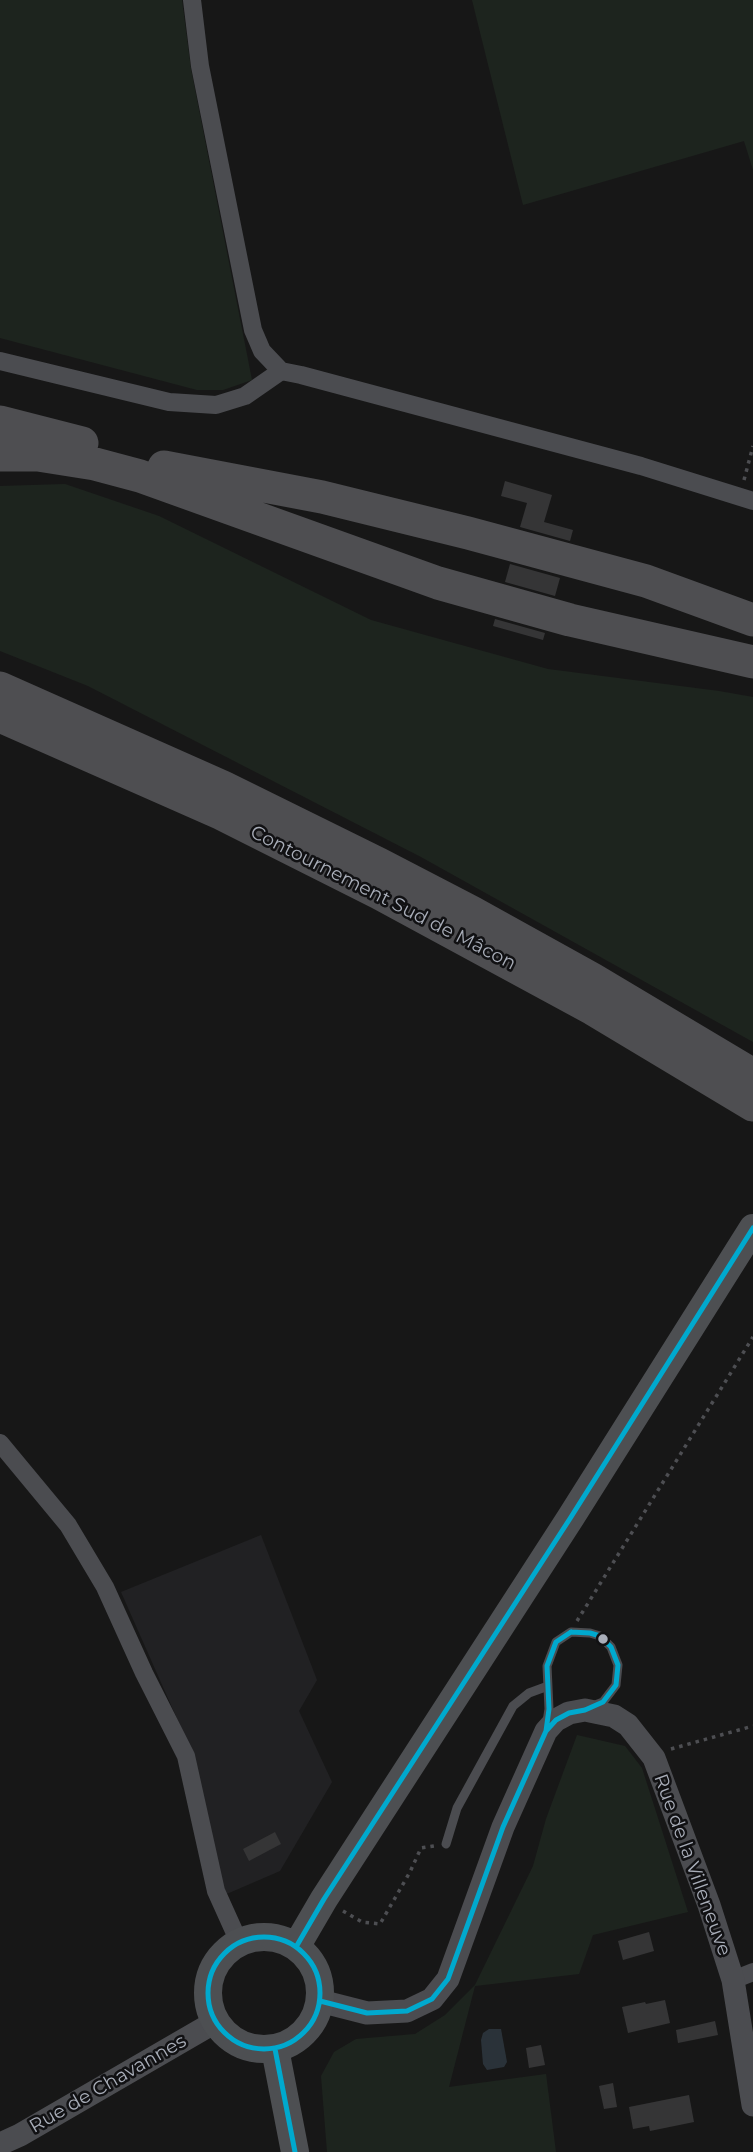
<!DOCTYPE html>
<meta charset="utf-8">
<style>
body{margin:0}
canvas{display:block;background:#171717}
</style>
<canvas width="753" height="2152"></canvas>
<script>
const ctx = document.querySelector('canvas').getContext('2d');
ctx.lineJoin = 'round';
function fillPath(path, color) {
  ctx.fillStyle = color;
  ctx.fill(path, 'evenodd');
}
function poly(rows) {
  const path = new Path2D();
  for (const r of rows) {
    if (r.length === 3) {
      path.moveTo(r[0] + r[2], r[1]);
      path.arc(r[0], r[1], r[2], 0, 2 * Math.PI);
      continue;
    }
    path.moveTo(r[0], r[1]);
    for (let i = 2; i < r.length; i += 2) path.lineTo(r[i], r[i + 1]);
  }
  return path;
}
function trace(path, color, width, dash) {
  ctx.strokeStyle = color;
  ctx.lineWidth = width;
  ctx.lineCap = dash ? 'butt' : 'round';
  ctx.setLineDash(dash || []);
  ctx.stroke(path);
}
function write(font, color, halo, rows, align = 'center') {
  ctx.font = font + ' Montserrat,sans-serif';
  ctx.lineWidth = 5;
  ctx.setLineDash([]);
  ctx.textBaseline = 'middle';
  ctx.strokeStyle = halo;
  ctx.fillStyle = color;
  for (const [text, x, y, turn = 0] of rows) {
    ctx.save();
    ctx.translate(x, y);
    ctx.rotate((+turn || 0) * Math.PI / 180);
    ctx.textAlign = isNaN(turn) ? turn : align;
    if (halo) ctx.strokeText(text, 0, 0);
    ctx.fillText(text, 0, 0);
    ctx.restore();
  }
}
const built = poly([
 [261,1535,317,1680,299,1711,332,1782,280,1871,222,1896,190,1748,121,1592]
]);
const green = poly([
 [0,0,182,0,191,69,252,380,223,390,197,390,0,338],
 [472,0,753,0,753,170,744,141,523,205],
 [65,484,159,516,371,620,548,669,719,691,753,697,753,1042,421,857,88,686,0,651,0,486],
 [577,1735,625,1746,642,1768,688,1912,593,1935,579,1974,475,1986,449,2087,546,2074,556,2152,327,2152,321,2076,334,2052,356,2039,415,2034,445,2015,475,1985,533,1866,546,1819]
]);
const water = poly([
 [489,2029,501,2029,507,2062,504,2067,487,2070,483,2064,481,2040,483,2033]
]);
const building = poly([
 [505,481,552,495,544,522,573,530,570,541,520,527,527,503,501,496],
 [510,564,560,578,555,596,505,582],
 [495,619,545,633,543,640,493,626],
 [275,1832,281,1844,249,1861,243,1849],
 [649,1932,654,1951,623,1960,618,1941],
 [665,2000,670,2023,628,2033,622,2007,645,2002,646,2004],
 [715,2021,718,2035,678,2043,676,2030],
 [541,2045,545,2065,529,2068,526,2048],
 [613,2083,617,2107,604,2109,599,2086],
 [689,2095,694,2122,650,2131,649,2126,633,2129,629,2107]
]);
const path = poly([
 [744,480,753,446],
 [577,1621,753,1337],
 [671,1749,753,1726],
 [343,1911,362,1922,380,1924,410,1872,421,1848,434,1846]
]);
const service = poly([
 [547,1722,549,1709,547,1666,556,1642,571,1632,590,1633,600,1636,611,1647,618,1665,616,1685,603,1702,593,1706],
 [446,1844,457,1808,513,1706,529,1693,548,1686]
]);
const minor = poly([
 [192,0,200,66,253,330,262,351,281,371,301,375,641,466,753,501],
 [0,361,169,402,216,405,245,396,281,371],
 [0,1443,68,1525,105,1587,144,1673,186,1756,216,1891,239,1942],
 [733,1980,753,1972]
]);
const tertiary = poly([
 [320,2001,367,2013,407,2011,432,1999,448,1979,503,1827,546,1731,556,1720,569,1713,585,1710,614,1716,628,1725,654,1758,709,1905,733,1980,753,2105],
 [0,2144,20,2135,215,2022]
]);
const primary = poly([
 [264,1993,56],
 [296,1947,324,1899,571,1517,753,1228],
 [275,2049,295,2152]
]);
const motorway = poly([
 [0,422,82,443],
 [0,455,38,455,95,464,140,476,438,583,570,620,753,662],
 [164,467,322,497,468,533,646,581,753,620],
 [0,688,223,787,379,864,473,913,592,979,753,1075],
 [0,716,222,814,379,893,593,1009,753,1105]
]);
const bus1 = poly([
 [571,1632,590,1633,600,1636,611,1647,618,1665,616,1685,603,1702,585,1710,569,1713,556,1720,546,1731,549,1709,547,1666,556,1642,571,1632],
 [264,1993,56],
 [296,1947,324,1899,571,1517,753,1228],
 [320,2001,367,2013,407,2011,432,1999,448,1979,503,1827,546,1731],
 [275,2049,295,2152]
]);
const markers = [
 [603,1639,6,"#a8adb8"]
];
const streetNames = [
 ["Contournement Sud de Mâcon",383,898,27],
 ["Rue de la Villeneuve",692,1865,70],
 ["Rue de Chavannes",108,2084,-30]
];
fillPath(built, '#212123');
fillPath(green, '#1d241e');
fillPath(water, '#2a3239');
fillPath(building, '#353536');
trace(path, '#4d4e52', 3.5, [3.5, 5]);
trace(service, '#4b4c50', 9);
trace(minor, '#4b4c50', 18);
trace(tertiary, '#4b4c50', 23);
trace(primary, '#4d4f52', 28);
trace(motorway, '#4e4e51', 33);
trace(bus1, '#00a9ce', 5);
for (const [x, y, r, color] of markers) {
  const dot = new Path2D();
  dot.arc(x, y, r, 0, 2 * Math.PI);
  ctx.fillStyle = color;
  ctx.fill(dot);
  trace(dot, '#111113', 2.5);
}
write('19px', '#a8adb8', '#111113', streetNames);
</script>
